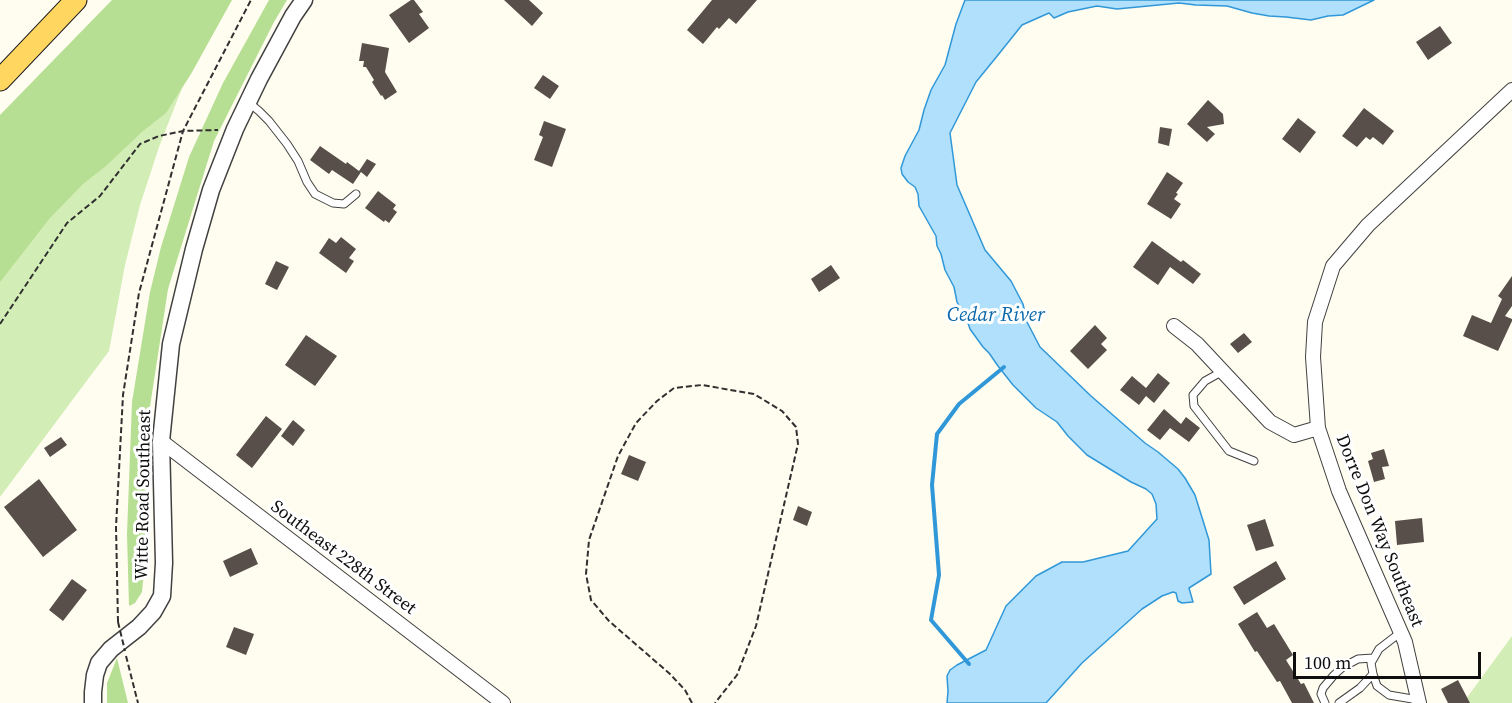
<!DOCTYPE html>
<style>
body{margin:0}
#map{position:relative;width:1512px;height:703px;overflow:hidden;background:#fffcf0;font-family:"Source Serif 4",serif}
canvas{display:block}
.scale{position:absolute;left:1293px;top:652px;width:188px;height:27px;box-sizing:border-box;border:3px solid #0e0e0e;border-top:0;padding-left:8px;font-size:18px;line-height:21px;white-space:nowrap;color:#0e0e0e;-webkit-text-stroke:4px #fff;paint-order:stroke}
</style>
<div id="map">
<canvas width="1512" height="703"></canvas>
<div class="scale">100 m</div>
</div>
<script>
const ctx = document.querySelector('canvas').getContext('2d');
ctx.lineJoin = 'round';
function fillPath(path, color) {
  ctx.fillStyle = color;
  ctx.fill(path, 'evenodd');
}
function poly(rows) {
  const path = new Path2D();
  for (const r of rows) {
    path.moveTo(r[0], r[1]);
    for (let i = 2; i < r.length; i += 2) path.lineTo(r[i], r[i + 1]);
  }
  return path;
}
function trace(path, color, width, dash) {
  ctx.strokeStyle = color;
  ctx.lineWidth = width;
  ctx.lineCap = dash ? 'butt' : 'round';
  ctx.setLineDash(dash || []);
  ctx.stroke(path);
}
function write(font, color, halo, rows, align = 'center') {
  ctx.font = font + ' "Source Serif 4",serif';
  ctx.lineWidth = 6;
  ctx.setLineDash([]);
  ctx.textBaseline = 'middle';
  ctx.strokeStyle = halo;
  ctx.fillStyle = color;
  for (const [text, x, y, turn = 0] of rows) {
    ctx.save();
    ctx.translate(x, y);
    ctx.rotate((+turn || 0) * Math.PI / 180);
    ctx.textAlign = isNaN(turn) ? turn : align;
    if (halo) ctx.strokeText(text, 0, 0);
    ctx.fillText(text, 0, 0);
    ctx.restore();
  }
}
const green = poly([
 [184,83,159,147,140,205,125,265,109,351,0,497,0,252],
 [1512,636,1512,703,1463,703]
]);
const forest = poly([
 [112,0,232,0,191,74,166,113,143,131,106,166,83,184,50,218,0,282,0,115],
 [269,0,287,0,274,22,214,141,168,289,149,413,145,560,142,592,135,603,129,606,127,534,132,402,150,292,161,247,189,157,223,83],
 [117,658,128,703,107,703,107,683]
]);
const water = poly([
 [965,0,1374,0,1343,15,1328,16,1311,20,1286,17,1269,16,1252,13,1227,6,1196,5,1179,3,1117,9,1097,6,1068,12,1054,18,1049,13,1022,25,998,55,976,82,950,133,957,185,985,250,1011,281,1023,304,1027,322,1040,347,1091,396,1145,443,1158,452,1178,469,1185,478,1195,495,1209,540,1211,574,1189,588,1193,602,1182,603,1178,601,1176,593,1173,592,1162,596,1142,609,1082,663,1046,703,947,703,948,691,947,676,950,670,957,665,986,650,1006,606,1036,576,1062,562,1083,562,1128,551,1157,519,1156,504,1152,494,1146,489,1131,482,1087,455,1068,436,1057,422,1036,408,1013,385,998,366,989,353,983,347,970,329,967,320,957,302,954,287,945,270,941,254,937,246,936,236,919,206,918,194,915,187,908,182,902,174,901,168,905,156,919,130,924,110,931,90,945,65,956,24,965,0]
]);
const stream = poly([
 [969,664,931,620,939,575,932,485,937,434,959,404,1004,367]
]);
const building = poly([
 [411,0,414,0,423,12,419,14,429,28,409,43,389,15],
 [504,0,529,0,543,13,532,26],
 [712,0,757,0,736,24,729,18,719,29,717,27,703,44,687,30],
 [1440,26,1452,43,1428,60,1416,42],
 [362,43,389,48,385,72,397,92,385,100,382,95,381,96,372,82,374,80,366,67,363,67,364,61,359,61],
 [543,75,559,86,550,99,534,88],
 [1208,100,1223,114,1224,124,1207,127,1215,134,1207,142,1187,124],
 [1364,108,1394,131,1383,145,1373,137,1370,140,1366,137,1357,147,1342,136],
 [1298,118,1316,132,1300,153,1282,139],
 [544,121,566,129,552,167,534,160,543,137,539,135],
 [1160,127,1172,129,1169,146,1158,143],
 [320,146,346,164,347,162,359,171,367,159,376,164,367,177,361,172,353,184,332,170,329,174,310,160],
 [1167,172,1183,183,1176,193,1178,194,1174,199,1181,204,1171,219,1147,204],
 [378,191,396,205,393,209,397,212,389,223,385,220,384,222,365,208],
 [341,237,356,249,349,258,354,261,346,273,319,253,329,238,336,243],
 [1152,241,1181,262,1183,260,1201,274,1193,284,1170,267,1158,285,1133,267],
 [276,261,289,267,277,290,265,284],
 [831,265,840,278,819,292,811,279],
 [1512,276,1512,306,1505,316,1512,319,1512,321,1498,351,1463,336,1472,315,1491,323,1502,299,1498,296],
 [1095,325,1107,338,1101,344,1107,350,1088,369,1070,351],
 [1244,333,1252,342,1238,353,1230,344],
 [306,335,337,356,315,386,285,365],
 [1158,373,1170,383,1154,403,1146,396,1139,405,1120,390,1132,376,1146,388],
 [1164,409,1181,424,1186,417,1200,428,1189,442,1170,428,1160,440,1147,430],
 [266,416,282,429,252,468,236,455],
 [293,420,305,430,293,446,281,436],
 [61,437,67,445,50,457,44,448],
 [1384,449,1389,466,1382,467,1385,479,1374,482,1368,461,1373,459,1371,453],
 [629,455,646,462,638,481,621,474],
 [39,479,77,530,43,557,4,507],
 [798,506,812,512,807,526,793,520],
 [1422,518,1424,542,1397,545,1395,521],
 [1265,519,1274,546,1256,551,1247,525],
 [251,548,258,564,230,577,223,561],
 [1276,561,1286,579,1244,605,1233,587],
 [72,579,87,590,63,621,49,610],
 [1257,612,1267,628,1274,624,1293,655,1286,660,1301,684,1304,683,1314,703,1292,703,1280,681,1277,682,1257,651,1255,652,1238,624],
 [234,627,254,634,246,655,226,647],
 [1458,680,1470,703,1448,703,1441,689]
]);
const path = poly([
 [0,324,67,223,100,196,140,144,159,136,183,131,218,130],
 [118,622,116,527,123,395,139,293,183,131,251,0],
 [126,656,138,703],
 [692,703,685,690,670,674,609,621,591,600,586,574,589,540,618,456,636,423,657,401,674,388,702,385,754,394,782,411,796,427,798,444,756,626,737,675,715,703]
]);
const service = poly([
 [248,102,259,111,269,121,287,144,298,161,307,182,315,194,333,203,344,204,356,194],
 [1223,371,1205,381,1193,395,1194,406,1229,451,1254,461],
 [1401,632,1379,649,1371,663,1373,674,1377,686,1389,695,1418,700],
 [1325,703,1321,694,1323,688,1334,675,1343,667,1358,659,1373,658],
 [1339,703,1360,688,1373,674]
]);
const minor = poly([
 [1174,326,1197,344,1270,422,1294,435,1318,428],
 [161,441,503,703],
 [1419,703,1405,642,1339,491,1318,428,1313,357,1315,322,1333,266,1368,225,1512,90]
]);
const tertiary = poly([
 [93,703,93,692,95,675,99,663,111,649,139,627,153,612,162,596,164,563,161,441,171,344,194,249,211,190,235,129,259,79,293,16,304,0]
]);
const primary = poly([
 [0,80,76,0]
]);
const pathBridge = poly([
 [118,622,125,651]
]);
const streetNames = [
 ["Witte Road Southeast",144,495,-89],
 ["Dorre Don Way Southeast",1379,531,68],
 ["Southeast 228th Street",343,558,37]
];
const waterNames = [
 ["Cedar River",996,316]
];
fillPath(green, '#d3edb6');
fillPath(forest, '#b7df93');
fillPath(water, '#b0e0fb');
trace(water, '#3098d8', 1.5);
trace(stream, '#3098d8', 4);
fillPath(building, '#584f4a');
trace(service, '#414141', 9);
trace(minor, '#414141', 16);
trace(tertiary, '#414141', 19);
trace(primary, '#1f1f1f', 23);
trace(path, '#303030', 2, [6, 3]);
trace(service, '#fff', 7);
trace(minor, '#fff', 14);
trace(tertiary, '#fff', 16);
trace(primary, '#ffd660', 21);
trace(pathBridge, '#303030', 2, [6, 3]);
write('18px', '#0e0e0e', '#fff', streetNames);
write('italic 20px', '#0c68ab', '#fff', waterNames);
</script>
